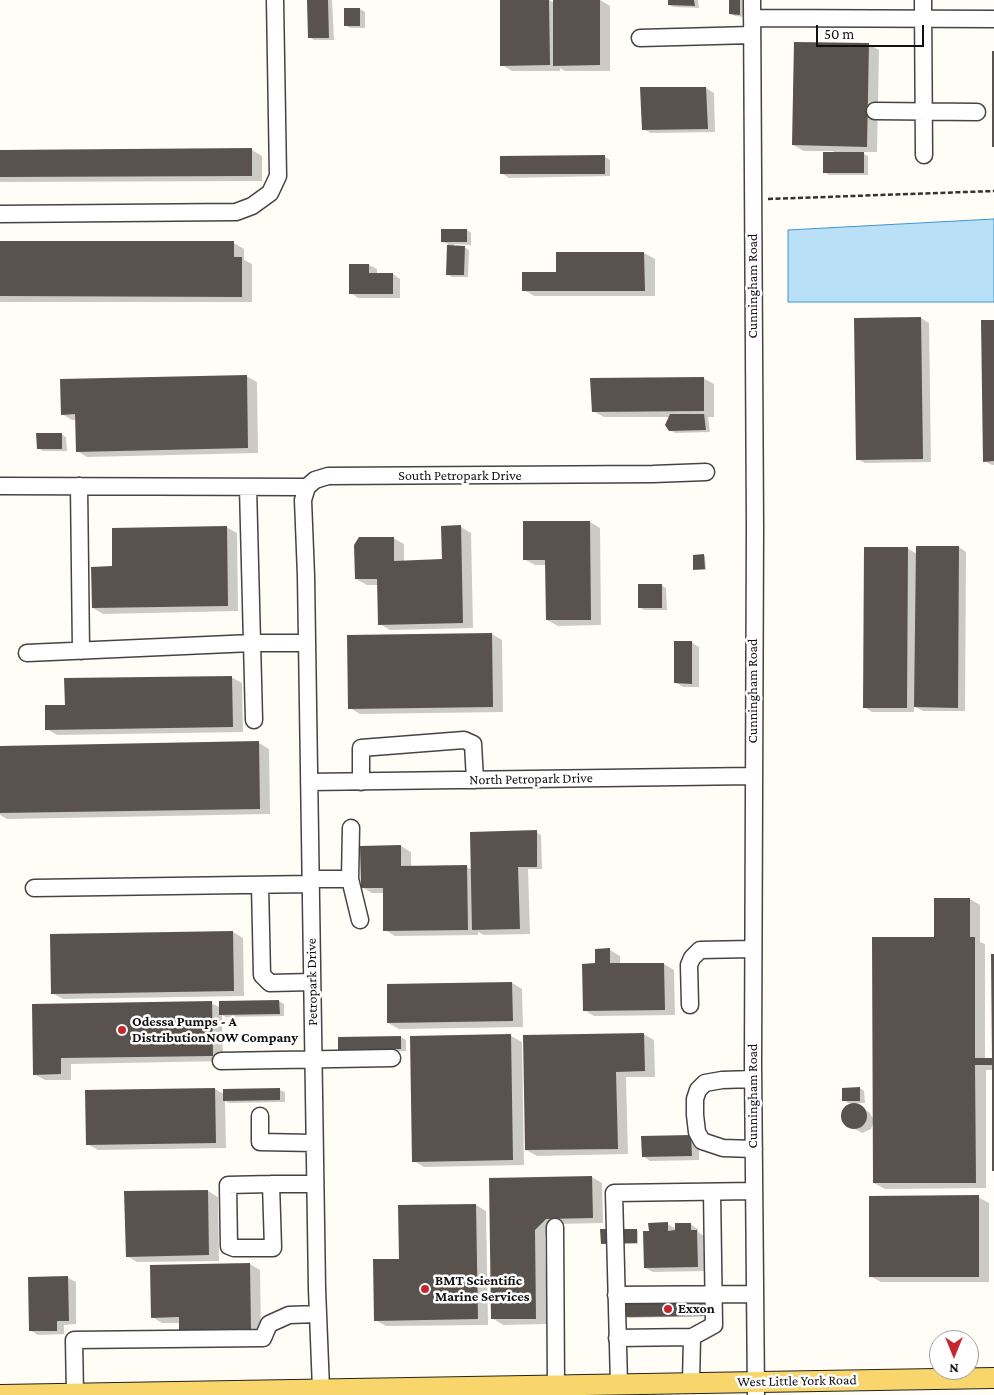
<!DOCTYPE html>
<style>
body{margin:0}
#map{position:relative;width:994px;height:1395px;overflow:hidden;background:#fffdf5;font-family:"Crimson Pro",serif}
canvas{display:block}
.north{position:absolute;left:929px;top:1330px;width:50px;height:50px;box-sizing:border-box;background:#fff;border:1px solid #a0a0a0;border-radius:50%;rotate:180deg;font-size:14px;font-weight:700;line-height:20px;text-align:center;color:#111}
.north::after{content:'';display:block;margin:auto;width:18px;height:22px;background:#c4262e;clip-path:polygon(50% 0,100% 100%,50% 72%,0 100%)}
.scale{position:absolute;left:816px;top:25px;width:108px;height:22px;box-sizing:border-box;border:2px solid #111;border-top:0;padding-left:6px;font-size:15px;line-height:18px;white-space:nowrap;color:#111;-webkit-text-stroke:4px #fff;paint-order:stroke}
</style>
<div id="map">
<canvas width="994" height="1395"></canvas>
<div class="north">N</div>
<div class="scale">50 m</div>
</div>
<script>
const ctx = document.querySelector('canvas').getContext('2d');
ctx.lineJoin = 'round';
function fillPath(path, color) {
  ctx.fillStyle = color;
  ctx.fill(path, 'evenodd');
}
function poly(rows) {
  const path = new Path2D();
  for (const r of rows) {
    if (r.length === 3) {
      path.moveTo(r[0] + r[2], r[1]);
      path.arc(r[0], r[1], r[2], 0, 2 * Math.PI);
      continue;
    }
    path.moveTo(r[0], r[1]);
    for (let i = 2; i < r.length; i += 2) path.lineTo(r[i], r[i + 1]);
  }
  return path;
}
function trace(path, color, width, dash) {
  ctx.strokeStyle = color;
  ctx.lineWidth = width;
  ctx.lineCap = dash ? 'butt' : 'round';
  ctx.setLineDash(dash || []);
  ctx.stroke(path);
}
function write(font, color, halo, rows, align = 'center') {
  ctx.font = font + ' "Crimson Pro",serif';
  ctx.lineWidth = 5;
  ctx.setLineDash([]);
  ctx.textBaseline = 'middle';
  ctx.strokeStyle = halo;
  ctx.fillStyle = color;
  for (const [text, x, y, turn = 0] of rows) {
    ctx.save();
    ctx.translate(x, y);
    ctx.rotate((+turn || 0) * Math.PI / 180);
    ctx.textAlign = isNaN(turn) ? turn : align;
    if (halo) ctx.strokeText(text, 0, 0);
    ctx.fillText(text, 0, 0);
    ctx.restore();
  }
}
const water = poly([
 [994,219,994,302,788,302,788,230,994,219]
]);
const shadow = poly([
 [308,0,332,0,334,40,314,40,309,37],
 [549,0,554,3,600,0,610,6,610,71,565,71,560,68,560,71,512,71,502,65],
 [669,0,698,0,699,8,674,7,669,5],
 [731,0,744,0,744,17,735,16,731,14],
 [360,9,365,12,365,28,350,28,345,25],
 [868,44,879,50,877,152,860,152,868,156,868,175,829,175,824,172,834,151,804,151,793,145],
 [641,88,706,88,714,93,715,132,651,133,643,129],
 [252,150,262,156,262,181,0,182,0,151],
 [501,157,605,157,610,160,610,176,509,178,501,173],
 [467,230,471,233,471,245,454,244,454,247,464,247,469,250,468,277,452,277,447,274,448,244,442,242],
 [0,242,234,243,244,249,244,260,252,264,252,302,0,302],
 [557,253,644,253,655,259,655,296,534,296,524,290,557,273],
 [369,265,377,269,377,274,393,274,400,279,400,298,358,298,351,293],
 [921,318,929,323,931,462,865,463,857,459],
 [994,321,994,465,992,465,984,461],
 [246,376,257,382,258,453,87,457,77,451,76,420,72,420,62,414],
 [703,378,714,384,714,417,708,417,710,432,675,433,670,430,670,417,604,417,593,411],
 [61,434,66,437,67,451,43,451,38,448],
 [590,522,600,528,601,625,558,626,547,620,547,565,535,565,524,559],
 [226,527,237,533,238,611,103,614,93,608,114,567],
 [461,527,471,533,473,628,390,630,380,624,379,585,367,585,356,579,393,538,404,544,404,562,443,561],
 [959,547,966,552,965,711,923,711,914,706,914,712,872,712,864,707,907,548,917,554],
 [703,555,705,556,706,570,697,570,695,569],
 [661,585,666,588,667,610,644,610,639,607],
 [492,634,502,640,503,712,360,714,350,708],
 [692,643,699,647,699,687,683,687,675,682],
 [231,677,242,683,243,732,57,735,47,729,66,706],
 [259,743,269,749,270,814,7,819,0,815,0,747],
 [536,832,541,835,542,869,528,869,530,934,484,935,478,932,478,935,395,936,385,930,384,893,372,893,362,887,401,846,411,852,411,868,467,867,472,870],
 [970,899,980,905,980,942,985,944,985,1059,993,1059,994,955,994,1183,993,1070,986,1070,986,1188,885,1189,874,1183,874,1121,871,1129,862,1133,846,1124,842,1117,845,1109,853,1105,869,1112,874,1120,936,938],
 [233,932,243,938,244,996,63,999,52,993],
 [610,950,620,956,620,964,664,964,674,970,675,1015,594,1016,584,1010,596,965],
 [512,983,522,989,523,1027,399,1029,388,1023],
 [279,1001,284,1004,284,1016,226,1017,222,1015,223,1061,71,1064,71,1080,45,1080,34,1074,33,1006,211,1003,221,1008,221,1002],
 [643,1034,654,1040,655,1077,626,1077,628,1154,537,1156,526,1150],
 [511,1036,522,1042,524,1165,424,1167,414,1161,412,1038],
 [401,1037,406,1040,406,1051,344,1052,339,1050],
 [860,1088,864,1091,865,1103,848,1103,844,1100],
 [215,1089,224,1094,280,1090,285,1092,285,1102,229,1103,225,1101,226,1148,98,1150,87,1144],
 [691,1136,699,1140,699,1160,650,1161,643,1156],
 [592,1177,602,1183,603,1223,556,1224,545,1236,547,1324,503,1325,492,1318,490,1179],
 [208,1191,218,1197,219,1261,137,1262,127,1256],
 [978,1197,989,1203,989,1282,881,1282,870,1276],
 [476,1205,486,1211,488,1325,386,1326,375,1320],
 [667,1224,676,1229,690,1224,698,1229,698,1232,704,1236,705,1271,653,1272,645,1268,650,1232],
 [636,1230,638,1231,638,1244,602,1243],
 [250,1264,260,1270,261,1335,180,1323,162,1323,152,1317],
 [68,1278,76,1282,76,1324,64,1325,64,1334,38,1335,30,1330],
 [627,1303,713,1316,629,1318,627,1317]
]);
const building = poly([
 [307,0,328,0,329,38,308,38],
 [500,0,549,0,550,65,500,66],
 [553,0,600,0,600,65,553,66],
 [668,0,694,0,695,6,668,5],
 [729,0,740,0,740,15,729,14],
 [344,8,360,8,360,26,344,26],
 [794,42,869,43,867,147,792,145],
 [992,51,994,51,994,147,992,147],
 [640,87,706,87,708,129,642,130],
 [252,148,252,176,0,177,0,150],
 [823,152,864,152,864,173,823,173],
 [605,155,605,174,500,174,500,156],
 [441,229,467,229,467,242,441,242],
 [0,241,234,241,234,257,242,257,242,297,0,296],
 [447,245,465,246,464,275,446,275],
 [556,252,644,252,645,291,522,291,522,272,556,272],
 [349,264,369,264,369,273,393,273,393,294,349,294],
 [921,317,923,459,856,460,854,318],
 [981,320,994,320,994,461,983,462],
 [247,375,248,448,76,452,75,414,61,415,60,379],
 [704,377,704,411,592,412,590,378],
 [670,414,704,414,706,430,669,431,665,425],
 [36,433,62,433,62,449,37,449],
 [523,521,590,521,591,620,546,620,545,560,523,560],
 [461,525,463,623,378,625,377,579,355,579,354,545,359,537,394,537,394,561,442,559,441,526],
 [227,526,228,606,92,608,91,567,112,566,112,528],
 [916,546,959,546,958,708,914,707],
 [864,547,908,547,907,708,863,708],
 [704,554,705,569,693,570,693,555],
 [638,584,662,584,662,608,638,608],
 [492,633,493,707,348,709,347,635],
 [674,641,692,641,692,684,674,683],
 [232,676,233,727,45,730,45,705,65,705,64,678],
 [259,741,260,809,0,813,0,746],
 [537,830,537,867,518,867,520,929,472,930,470,832],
 [401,845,401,866,467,865,468,930,383,931,383,888,361,888,360,846],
 [934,898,970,898,970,937,975,937,975,1058,992,1058,991,954,994,954,994,1171,992,1171,992,1065,975,1065,976,1183,873,1183,872,937,934,937],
 [233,931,234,991,51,994,50,934],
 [610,948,610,963,664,963,665,1010,583,1011,582,964,595,963,595,949],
 [512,982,513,1021,387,1023,387,984],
 [279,1000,280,1014,219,1015,219,1001],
 [212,1001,213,1056,61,1058,61,1074,33,1075,32,1004],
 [644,1033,645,1071,616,1072,618,1149,525,1150,523,1035],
 [511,1034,513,1160,412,1162,410,1036],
 [401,1036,401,1049,338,1050,338,1037],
 [860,1087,860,1101,842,1101,842,1088],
 [215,1088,216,1143,86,1145,85,1090],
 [280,1088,280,1100,223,1101,223,1089],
 [854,1116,13],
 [691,1135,692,1156,642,1157,641,1136],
 [592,1176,593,1218,546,1219,535,1230,536,1319,491,1319,489,1178],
 [208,1190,209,1255,126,1257,124,1191],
 [979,1195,979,1277,869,1277,869,1196],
 [476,1204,478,1319,374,1321,373,1259,399,1259,398,1205],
 [668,1222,668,1231,675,1230,675,1223,691,1223,691,1230,697,1230,698,1267,644,1268,643,1231,649,1231,648,1223],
 [600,1229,637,1229,637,1243,601,1244],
 [250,1263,251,1330,179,1331,179,1317,151,1318,150,1265],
 [68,1276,69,1321,57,1321,57,1331,29,1331,28,1277],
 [711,1301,711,1316,626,1317,626,1302]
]);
const path = poly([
 [768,199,994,191]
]);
const minor = poly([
 [752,0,755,526,753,1064,756,1395],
 [923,0,924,155],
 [752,18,994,19],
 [640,38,752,35],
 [875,111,977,112],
 [0,214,236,212,252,206,270,193,278,176,275,0],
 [0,486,307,487],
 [79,486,81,651],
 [248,487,254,720],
 [27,653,252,643,307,643],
 [309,782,752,776],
 [361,782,361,748,464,740,473,744,475,780],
 [310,879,350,879,351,828],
 [350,879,360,920],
 [260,885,262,975,270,983,312,982],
 [34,888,311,884],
 [690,1005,689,965,692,958,700,950,752,949],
 [221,1061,392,1058],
 [753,1079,722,1080,705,1083,698,1090,695,1099,695,1115,697,1132,702,1141,723,1148,754,1149],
 [260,1116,260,1142,314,1143],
 [271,1184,273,1248,234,1248,229,1246,228,1185,271,1184,315,1184],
 [555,1227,556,1385],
 [616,1295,755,1294],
 [617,1338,692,1337],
 [691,1383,692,1337,714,1325,712,1192],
 [619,1384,614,1193,754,1191],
 [321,1389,317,1289,306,576,303,500,307,487,315,480,328,476,653,474,706,472],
 [75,1394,74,1340,263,1338,269,1324,289,1315,317,1314]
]);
const major = poly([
 [0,1395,994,1378]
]);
const markers = [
 [122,1030,5,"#c4262e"],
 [425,1289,5,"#c4262e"],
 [668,1309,5,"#c4262e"]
];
const streetNames = [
 ["Cunningham Road",753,286,-90],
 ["South Petropark Drive",460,476],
 ["Cunningham Road",753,691,-90],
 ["North Petropark Drive",531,779,-1],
 ["Petropark Drive",312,982,-91],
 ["Cunningham Road",753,1096,-90],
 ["West Little York Road",797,1381,-1]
];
const poiNames = [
 ["Odessa Pumps - A",132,1022],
 ["DistributionNOW Company",132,1038],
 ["BMT Scientific",435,1281],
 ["Marine Services",435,1297],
 ["Exxon",678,1309]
];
fillPath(water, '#b9e0f7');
trace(water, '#3f96cf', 1);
fillPath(shadow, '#0003');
fillPath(building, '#5a524d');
trace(minor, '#444', 19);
trace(major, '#222', 22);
trace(path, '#333', 2.5, [5, 2.5]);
trace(minor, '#fff', 16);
trace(major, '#f9d66b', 20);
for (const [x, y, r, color] of markers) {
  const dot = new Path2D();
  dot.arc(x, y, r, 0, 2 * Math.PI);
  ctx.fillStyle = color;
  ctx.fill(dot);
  trace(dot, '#fff', 2);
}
write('14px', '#111', '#fff', streetNames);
write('bold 14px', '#111', '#fff', poiNames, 'left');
</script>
